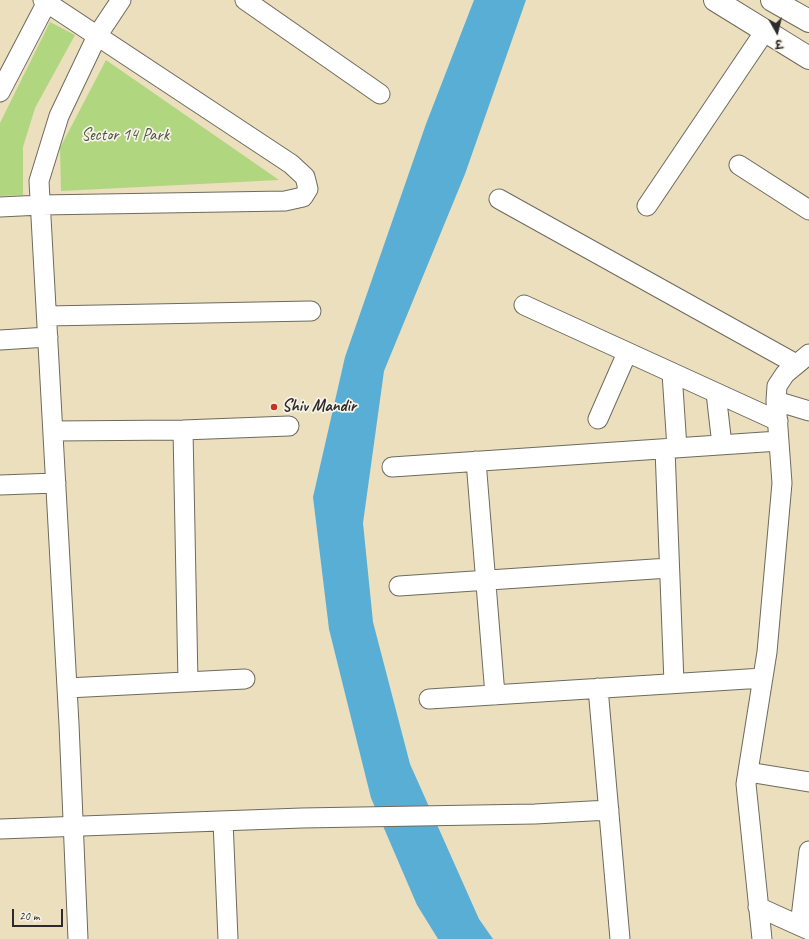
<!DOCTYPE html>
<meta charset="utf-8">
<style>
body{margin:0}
#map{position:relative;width:809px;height:939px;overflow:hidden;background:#ebdfbd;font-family:Caveat,"Playpen Sans Deva",sans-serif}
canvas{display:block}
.north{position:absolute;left:757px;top:12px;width:40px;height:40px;-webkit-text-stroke:3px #f7f3e8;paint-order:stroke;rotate:172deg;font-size:11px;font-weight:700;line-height:16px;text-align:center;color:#2b2b2b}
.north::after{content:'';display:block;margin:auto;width:14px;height:18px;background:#2b2b2b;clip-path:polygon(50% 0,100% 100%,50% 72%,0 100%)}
.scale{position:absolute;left:12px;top:909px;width:51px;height:18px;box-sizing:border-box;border:2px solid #2b2b2b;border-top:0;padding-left:5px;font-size:12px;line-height:14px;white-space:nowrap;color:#2b2b2b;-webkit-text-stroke:3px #f7f3e8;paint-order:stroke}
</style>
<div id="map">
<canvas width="809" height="939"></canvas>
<div class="north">उ</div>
<div class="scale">20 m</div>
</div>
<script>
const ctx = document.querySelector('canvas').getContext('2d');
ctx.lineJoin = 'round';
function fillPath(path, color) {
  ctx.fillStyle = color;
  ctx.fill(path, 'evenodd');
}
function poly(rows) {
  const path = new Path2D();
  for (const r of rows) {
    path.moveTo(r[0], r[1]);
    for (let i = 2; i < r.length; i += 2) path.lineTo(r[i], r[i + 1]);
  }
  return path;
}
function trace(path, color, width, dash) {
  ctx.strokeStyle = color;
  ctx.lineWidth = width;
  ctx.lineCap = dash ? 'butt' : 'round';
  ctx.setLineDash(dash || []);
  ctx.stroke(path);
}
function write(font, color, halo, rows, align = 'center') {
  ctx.font = font + ' Caveat,sans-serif';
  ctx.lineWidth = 3.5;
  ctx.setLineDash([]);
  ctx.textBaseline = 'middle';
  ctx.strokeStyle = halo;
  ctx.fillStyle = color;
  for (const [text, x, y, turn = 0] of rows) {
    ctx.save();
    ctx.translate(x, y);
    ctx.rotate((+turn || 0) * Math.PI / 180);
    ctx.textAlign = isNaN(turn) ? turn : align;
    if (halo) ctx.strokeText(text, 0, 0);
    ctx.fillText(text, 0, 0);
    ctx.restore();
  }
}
const green = poly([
 [50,22,75,35,35,108,23,147,23,195,0,196,0,123],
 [106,60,279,180,61,191,60,148]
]);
const water = poly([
 [474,0,526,0,465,174,384,371,363,523,373,622,410,764,479,919,493,939,438,939,417,905,371,798,329,629,313,497,345,357,426,124]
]);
const minor = poly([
 [245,0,380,94],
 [0,92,47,2],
 [739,165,809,210],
 [499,199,796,364],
 [647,206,765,31],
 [0,207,41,205,285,201,303,197,308,189,305,177,291,164,43,0],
 [524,305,778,421],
 [47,316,311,311],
 [0,340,48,337],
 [672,373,677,448],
 [716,393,722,445],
 [776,401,809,411],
 [598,419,627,353],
 [183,430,188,682],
 [53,431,183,430,289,426],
 [665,449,674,683],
 [476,461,495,695],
 [392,467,779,441],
 [0,485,56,483],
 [399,586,669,568],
 [67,688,245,679],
 [598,688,620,939],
 [429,699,763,678],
 [748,772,809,782],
 [223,821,228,939],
 [0,829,302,818,535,814,609,810],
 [758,907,809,930],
 [800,926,809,851],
 [78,939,69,724,39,181,59,116,97,36,121,0],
 [762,939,746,784,767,652,782,483,776,401,777,386,785,374,809,354]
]);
const tertiary = poly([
 [715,0,809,58],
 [772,0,809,21]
]);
const markers = [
 [274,407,4,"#c8321e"]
];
const parkNames = [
 ["Sector 14 Park",125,136]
];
const poiNames = [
 ["Shiv Mandir",282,407]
];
fillPath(green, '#b0d680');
fillPath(water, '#59aed5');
trace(minor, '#6e6a5e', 21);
trace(tertiary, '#6e6a5e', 24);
trace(minor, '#fff', 19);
trace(tertiary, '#fff', 22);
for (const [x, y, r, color] of markers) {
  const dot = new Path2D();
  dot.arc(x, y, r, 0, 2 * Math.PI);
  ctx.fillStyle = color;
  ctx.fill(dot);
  trace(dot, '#f7f3e8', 1.5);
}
write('17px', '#4c5640', '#f7f3e8', parkNames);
write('bold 17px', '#2b2b2b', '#f7f3e8', poiNames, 'left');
</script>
